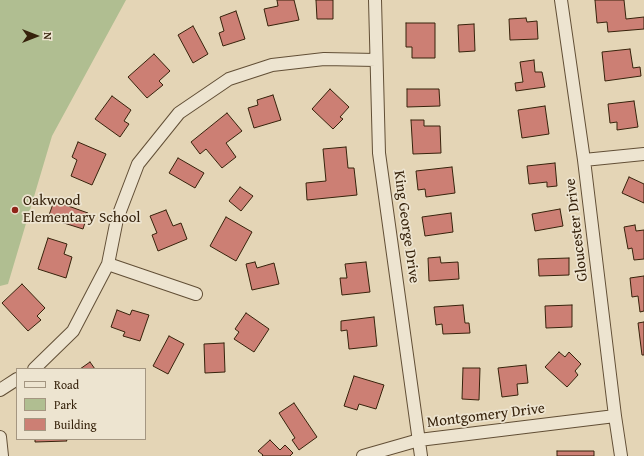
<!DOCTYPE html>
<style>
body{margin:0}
#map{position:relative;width:644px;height:456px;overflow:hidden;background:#e4d5b6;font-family:"Gentium Book Plus",serif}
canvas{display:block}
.legend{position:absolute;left:16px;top:368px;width:130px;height:72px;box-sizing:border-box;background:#ede4d0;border:1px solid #a49681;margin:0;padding:5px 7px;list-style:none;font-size:12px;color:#36220b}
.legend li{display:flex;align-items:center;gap:8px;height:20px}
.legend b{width:20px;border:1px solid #a49681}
.north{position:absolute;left:16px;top:16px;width:40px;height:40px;-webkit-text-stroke:3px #ede4d0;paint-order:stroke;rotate:90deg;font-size:11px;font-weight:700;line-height:16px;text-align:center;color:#36220b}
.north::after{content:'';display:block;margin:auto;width:14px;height:18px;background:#36220b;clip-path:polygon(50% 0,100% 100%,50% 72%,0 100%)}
</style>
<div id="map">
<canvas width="644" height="456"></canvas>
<ul class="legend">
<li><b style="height:5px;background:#ede4d0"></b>Road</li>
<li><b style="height:11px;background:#b0be91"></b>Park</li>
<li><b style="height:11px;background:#cc7f74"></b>Building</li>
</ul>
<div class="north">N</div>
</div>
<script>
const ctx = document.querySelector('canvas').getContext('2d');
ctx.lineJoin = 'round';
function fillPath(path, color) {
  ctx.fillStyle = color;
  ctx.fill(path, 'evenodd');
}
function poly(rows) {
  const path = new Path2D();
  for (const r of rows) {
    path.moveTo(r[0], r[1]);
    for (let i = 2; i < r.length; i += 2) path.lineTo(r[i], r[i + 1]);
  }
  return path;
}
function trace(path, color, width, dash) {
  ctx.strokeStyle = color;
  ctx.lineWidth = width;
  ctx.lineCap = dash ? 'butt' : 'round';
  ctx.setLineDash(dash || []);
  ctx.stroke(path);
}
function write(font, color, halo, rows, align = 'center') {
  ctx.font = font + ' "Gentium Book Plus",serif';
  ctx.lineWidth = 3.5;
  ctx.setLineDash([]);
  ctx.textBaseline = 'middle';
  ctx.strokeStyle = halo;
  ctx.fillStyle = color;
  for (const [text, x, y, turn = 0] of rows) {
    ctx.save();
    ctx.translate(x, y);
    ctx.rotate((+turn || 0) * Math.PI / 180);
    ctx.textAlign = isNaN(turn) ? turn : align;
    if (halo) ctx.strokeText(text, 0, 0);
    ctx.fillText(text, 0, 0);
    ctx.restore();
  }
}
const green = poly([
 [0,0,126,0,52,136,8,284,0,286]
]);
const building = poly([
 [277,0,294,0,299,20,268,26,264,9,278,6,277,0],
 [316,0,333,0,333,19,317,19,316,0],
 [595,0,624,0,626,19,644,17,644,29,608,32,607,22,597,23,595,0],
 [236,11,245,39,223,46,219,33,224,31,220,17,236,11],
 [526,18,527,22,537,21,538,39,510,40,509,19,526,18],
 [406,23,435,23,435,58,412,58,412,47,406,47,406,23],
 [474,24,475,51,459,52,458,25,474,24],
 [193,26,208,54,193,63,178,35,193,26],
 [630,49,633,68,640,67,641,76,605,81,602,52,630,49],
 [154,54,170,71,159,81,163,85,147,98,128,77,154,54],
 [534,60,535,72,542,72,545,87,516,91,515,83,523,82,520,62,534,60],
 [330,89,349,107,340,117,343,119,333,129,312,109,330,89],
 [407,89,439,89,440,106,407,107,407,89],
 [273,95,281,120,254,128,248,108,258,105,257,100,273,95],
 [112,96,131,110,124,121,129,124,120,137,95,119,112,96],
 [634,101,638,127,617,130,617,122,610,123,608,104,634,101],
 [545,106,549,134,522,138,518,110,545,106],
 [227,113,242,131,226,143,236,157,222,168,206,149,200,154,191,142,227,113],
 [411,120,424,120,424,126,440,126,441,153,413,154,411,120],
 [78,142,106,154,92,185,71,176,77,160,72,157,78,142],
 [346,147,348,168,354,168,357,195,307,200,306,183,326,181,323,149,346,147],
 [178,158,204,173,195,188,169,173,178,158],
 [555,163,557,186,547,187,547,182,529,184,527,166,555,163],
 [452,167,455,193,426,197,425,189,418,190,416,171,452,167],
 [629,177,644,184,644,203,622,193,629,177],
 [240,187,253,196,241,211,229,201,240,187],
 [54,201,88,213,83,229,48,218,54,201],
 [560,209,563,226,535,231,532,214,560,209],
 [166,210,173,226,181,223,187,239,158,251,152,235,157,233,150,216,166,210],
 [451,213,453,232,425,236,422,217,451,213],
 [226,217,252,232,236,261,210,246,226,217],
 [635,225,636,231,644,230,644,259,634,260,632,248,628,249,624,227,635,225],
 [48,238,67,244,64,254,72,257,66,278,38,269,48,238],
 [440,257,441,263,458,262,459,279,429,281,428,258,440,257],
 [569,258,569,275,539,276,538,259,569,258],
 [255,262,257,268,274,263,279,284,252,290,246,264,255,262],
 [366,262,370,292,342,295,340,278,347,278,345,264,366,262],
 [644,276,644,311,640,312,638,296,632,297,630,278,644,276],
 [22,284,45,308,37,316,41,320,28,331,2,303,22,284],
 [463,305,465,323,469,323,470,333,443,334,442,324,436,325,434,307,463,305],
 [572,305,572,327,546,328,545,306,572,305],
 [117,310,130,315,132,310,149,315,140,341,123,336,125,332,111,327,117,310],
 [246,313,269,329,254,352,234,339,239,332,235,329,246,313],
 [374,317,377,346,349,349,347,330,341,331,341,321,374,317],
 [644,322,644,355,642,355,638,323,644,322],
 [169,336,184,344,168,374,153,366,169,336],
 [224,343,225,372,205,373,204,344,224,343],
 [559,352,565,357,569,352,581,364,575,371,578,375,567,387,545,367,559,352],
 [90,362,95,369,80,369,90,362],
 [526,365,528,383,517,384,518,395,502,397,498,368,526,365],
 [463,368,480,368,479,400,462,399,463,368],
 [354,376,384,385,376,409,359,404,357,410,344,406,354,376],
 [294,403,317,437,299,450,292,440,295,438,279,413,294,403],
 [35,439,66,439,67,441,35,442,35,439],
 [270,440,280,450,285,445,293,453,290,456,262,456,263,455,258,451,270,440],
 [557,451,594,451,594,456,557,456,557,451]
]);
const street = poly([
 [375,0,379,153,421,456],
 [561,0,584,160,615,416,621,456],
 [584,160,644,154],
 [108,264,196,294],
 [34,369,73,331,108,264,117,219,138,164,179,113,229,79,272,65,324,59,376,60],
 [0,390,17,379],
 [0,437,2,456],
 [363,456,419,440,615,416]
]);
const markers = [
 [15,210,4,"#8f2418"]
];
const poiNames = [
 ["Oakwood",23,201],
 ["Elementary School",23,218]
];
const streetNames = [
 ["King George Drive",406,227,82],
 ["Gloucester Drive",577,230,-97],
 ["Montgomery Drive",486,416,-7]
];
fillPath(green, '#b0be91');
fillPath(building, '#cc7f74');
trace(building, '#36220b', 1);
trace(street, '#624f36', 14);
trace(street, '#ede4d0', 12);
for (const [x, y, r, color] of markers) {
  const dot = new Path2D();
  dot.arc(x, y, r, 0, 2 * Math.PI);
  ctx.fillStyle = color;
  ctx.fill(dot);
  trace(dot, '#ede4d0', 1.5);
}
write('15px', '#36220b', '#ede4d0', poiNames, 'left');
write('15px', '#36220b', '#ede4d0', streetNames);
</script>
